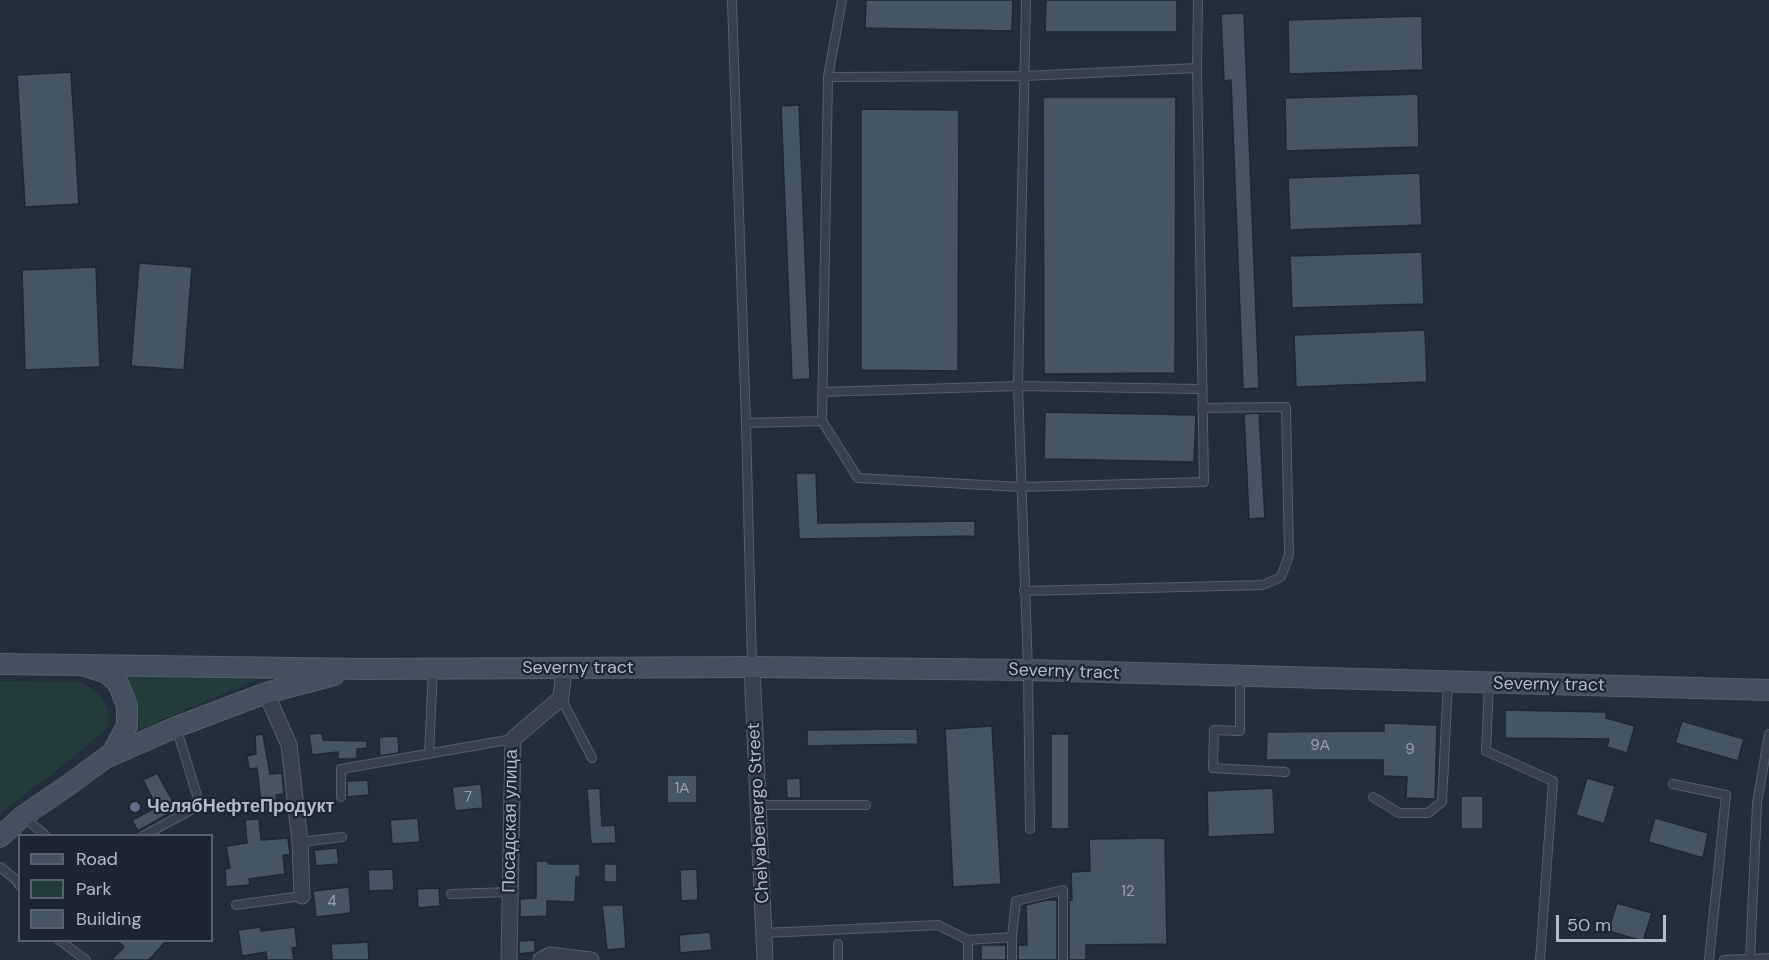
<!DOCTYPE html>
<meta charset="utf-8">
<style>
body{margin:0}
#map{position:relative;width:1769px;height:960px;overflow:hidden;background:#222f3b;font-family:"DM Sans",sans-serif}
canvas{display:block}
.legend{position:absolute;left:18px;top:834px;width:195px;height:108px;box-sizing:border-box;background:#1b2630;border:2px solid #57626c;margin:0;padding:8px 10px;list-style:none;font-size:18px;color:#b1bcc7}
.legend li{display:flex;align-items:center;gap:12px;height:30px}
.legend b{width:30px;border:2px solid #57626c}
.scale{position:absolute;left:1556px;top:915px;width:110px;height:27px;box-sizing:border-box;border:3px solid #b1bcc7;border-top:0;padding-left:8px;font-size:18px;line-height:21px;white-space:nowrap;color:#b1bcc7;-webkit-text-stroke:4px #1b2630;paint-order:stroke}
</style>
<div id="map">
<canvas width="1769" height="960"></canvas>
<ul class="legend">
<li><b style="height:8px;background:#44505e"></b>Road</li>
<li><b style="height:16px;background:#243b3c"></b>Park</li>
<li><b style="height:16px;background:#465562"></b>Building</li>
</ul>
<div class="scale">50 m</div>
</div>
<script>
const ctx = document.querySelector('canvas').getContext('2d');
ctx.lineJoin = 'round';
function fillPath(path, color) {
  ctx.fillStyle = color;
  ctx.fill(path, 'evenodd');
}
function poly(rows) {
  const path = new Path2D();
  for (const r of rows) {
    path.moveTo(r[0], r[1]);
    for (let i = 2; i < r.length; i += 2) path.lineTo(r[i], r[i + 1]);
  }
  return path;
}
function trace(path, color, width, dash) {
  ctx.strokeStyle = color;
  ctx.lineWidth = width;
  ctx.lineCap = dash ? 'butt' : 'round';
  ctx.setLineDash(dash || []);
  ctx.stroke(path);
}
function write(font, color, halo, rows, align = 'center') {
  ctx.font = font + ' "DM Sans",sans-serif';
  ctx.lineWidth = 4.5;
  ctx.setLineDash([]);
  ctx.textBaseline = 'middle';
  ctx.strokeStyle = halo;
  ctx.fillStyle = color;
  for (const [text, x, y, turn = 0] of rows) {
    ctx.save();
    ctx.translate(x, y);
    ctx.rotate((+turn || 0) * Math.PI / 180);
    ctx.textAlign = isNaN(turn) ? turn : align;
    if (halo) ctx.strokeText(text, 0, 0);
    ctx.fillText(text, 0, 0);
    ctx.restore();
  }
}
const green = poly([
 [124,677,263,677,140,729,137,704],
 [0,681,80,682,90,687,101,697,109,712,107,728,71,759,0,813]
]);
const building = poly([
 [866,0,1013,0,1012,31,865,28,866,0],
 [1046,0,1177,0,1177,32,1045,32,1046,0],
 [1244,13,1259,388,1243,389,1231,80,1224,81,1221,14,1244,13],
 [1422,16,1423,70,1289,74,1288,20,1422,16],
 [71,72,79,204,25,207,17,75,71,72],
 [1418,94,1419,147,1286,151,1285,98,1418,94],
 [1043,97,1176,97,1175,373,1044,374,1043,97],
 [799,105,810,379,792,380,781,106,799,105],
 [861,109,959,110,958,371,861,370,861,109],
 [1420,173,1422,225,1290,230,1288,178,1420,173],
 [1422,252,1424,304,1292,308,1290,256,1422,252],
 [139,263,192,267,184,370,131,366,139,263],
 [96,267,100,367,25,370,22,270,96,267],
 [1425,330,1427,382,1296,387,1294,335,1425,330],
 [1045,412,1196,415,1194,462,1044,459,1045,412],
 [1259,413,1265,518,1249,519,1244,414,1259,413],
 [796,473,816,473,818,523,975,521,975,536,799,539,796,473],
 [1505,710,1606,712,1606,718,1635,726,1627,753,1607,747,1609,739,1505,738,1505,710],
 [1682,721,1744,739,1738,761,1675,743,1682,721],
 [1384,723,1437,725,1435,799,1406,798,1407,777,1383,776,1383,760,1266,760,1267,732,1384,731,1384,723],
 [992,726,1001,884,953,887,945,729,992,726],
 [917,729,918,744,807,746,807,730,917,729],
 [322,733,323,740,367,741,367,748,357,749,357,759,338,759,338,752,312,755,309,734,322,733],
 [263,734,270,774,282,773,284,794,276,795,278,810,262,811,257,768,249,769,247,756,256,754,255,735,263,734],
 [1051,734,1069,734,1069,829,1051,829,1051,734],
 [398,736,399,753,380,756,379,737,398,736],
 [157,773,177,809,138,831,132,820,157,807,143,780,157,773],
 [667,775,697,775,697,803,667,803,667,775],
 [800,778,801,798,787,798,786,779,800,778],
 [1587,778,1615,786,1604,824,1576,815,1587,778],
 [368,780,369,795,347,797,347,781,368,780],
 [481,784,483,808,455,811,452,787,481,784],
 [600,788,602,826,615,825,616,843,591,844,587,789,600,788],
 [1273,788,1275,834,1208,837,1207,791,1273,788],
 [1461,796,1483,796,1483,829,1461,829,1461,796],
 [418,818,420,842,392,844,390,820,418,818],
 [1655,818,1708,833,1703,858,1648,842,1655,818],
 [259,819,261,840,288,838,290,855,283,855,285,874,249,879,250,885,226,887,225,869,230,868,226,846,247,843,245,820,259,819],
 [1165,838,1167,944,1086,945,1086,960,1069,960,1069,900,1072,900,1071,872,1090,871,1089,839,1165,838],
 [337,848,339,864,316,866,314,850,337,848],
 [536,861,548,861,548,864,580,864,580,877,576,877,575,902,547,901,547,916,520,917,520,899,536,898,536,861],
 [604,864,617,864,617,882,604,882,604,864],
 [393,869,394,890,369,891,368,870,393,869],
 [697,869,698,900,681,901,680,870,697,869],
 [349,887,351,913,316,917,313,891,349,887],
 [439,888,440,906,418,908,417,889,439,888],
 [1046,900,1057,900,1057,960,1018,960,1018,945,1027,945,1026,905,1046,900],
 [1617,903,1652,913,1643,941,1608,931,1617,903],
 [602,905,623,905,626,948,607,950,602,905],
 [260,927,261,931,295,927,297,947,292,948,294,960,267,960,266,952,242,956,238,930,260,927],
 [710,932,712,950,680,953,679,935,710,932],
 [117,940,167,940,149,960,111,960,124,947,117,940],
 [535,940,535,952,519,954,519,941,535,940],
 [368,942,369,960,332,960,331,944,368,942],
 [981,945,1006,945,1006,960,981,960,981,945]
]);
const lane = poly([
 [732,0,746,423,752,665],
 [1026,0,1018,386,1028,670,1030,829],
 [828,77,842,0],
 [822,392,1018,386,1202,389],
 [822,421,858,478,1021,487,1204,482,1197,68,1198,0],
 [746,423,822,421,828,77,1025,76,1197,68],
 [1024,591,1263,585,1281,577,1289,555,1286,407,1202,408],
 [1240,677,1240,731,1214,730,1213,768,1285,772],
 [1489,685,1486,751,1553,781,1540,960],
 [561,698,592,758],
 [429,754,433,670],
 [1673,784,1726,795,1709,960],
 [341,797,341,769,513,739],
 [1373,797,1399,813,1428,813,1442,802,1448,684],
 [758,805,866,805],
 [24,817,46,836],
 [143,836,200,805,176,727],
 [300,842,342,837],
 [0,867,15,879,20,886],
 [451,894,510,892],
 [236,905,302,896],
 [764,933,938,925,968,940,1012,937],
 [59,940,86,960],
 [838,944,838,960],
 [968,960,968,940],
 [1012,960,1012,937,1016,901,1063,890,1063,960],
 [1724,960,1769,958],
 [1750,960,1757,803,1769,734]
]);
const street = poly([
 [752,667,765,960],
 [266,693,289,745,300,842,302,896],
 [509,960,513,739,561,698,564,669],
 [541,960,550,955,591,960]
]);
const secondary = poly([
 [0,664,82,665,101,671,108,674,118,683,127,706,127,726,112,753,70,784,23,816,0,837],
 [82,665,363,669,752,667,1028,670,1769,690],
 [108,757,176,727,266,693,334,675]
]);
const markers = [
 [135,807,6,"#5c6f8a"]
];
const numberNames = [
 ["9А",1320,746],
 ["9",1410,750],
 ["1А",682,789],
 ["7",468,798],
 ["12",1128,892],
 ["4",332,902]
];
const streetNames = [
 ["Severny tract",578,668],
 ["Severny tract",1064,672,2],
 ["Severny tract",1549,685,1],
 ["Chelyabenergo Street",759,813,-93],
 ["Посадская улица",511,821,-89]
];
const poiNames = [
 ["ЧелябНефтеПродукт",147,807]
];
fillPath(green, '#243b3c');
fillPath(building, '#465562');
trace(building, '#1d2832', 1.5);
trace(lane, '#545f69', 10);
trace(street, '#545f69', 17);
trace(secondary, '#545f69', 22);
trace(lane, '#36414b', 8);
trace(street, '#36414b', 15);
trace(secondary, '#44505e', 20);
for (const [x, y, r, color] of markers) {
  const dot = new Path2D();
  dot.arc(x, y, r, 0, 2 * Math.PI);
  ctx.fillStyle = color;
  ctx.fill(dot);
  trace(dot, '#1b2630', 2);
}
write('15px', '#96a2ae', null, numberNames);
write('18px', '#b1bcc7', '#1b2630', streetNames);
write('bold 18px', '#b1bcc7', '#1b2630', poiNames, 'left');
</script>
